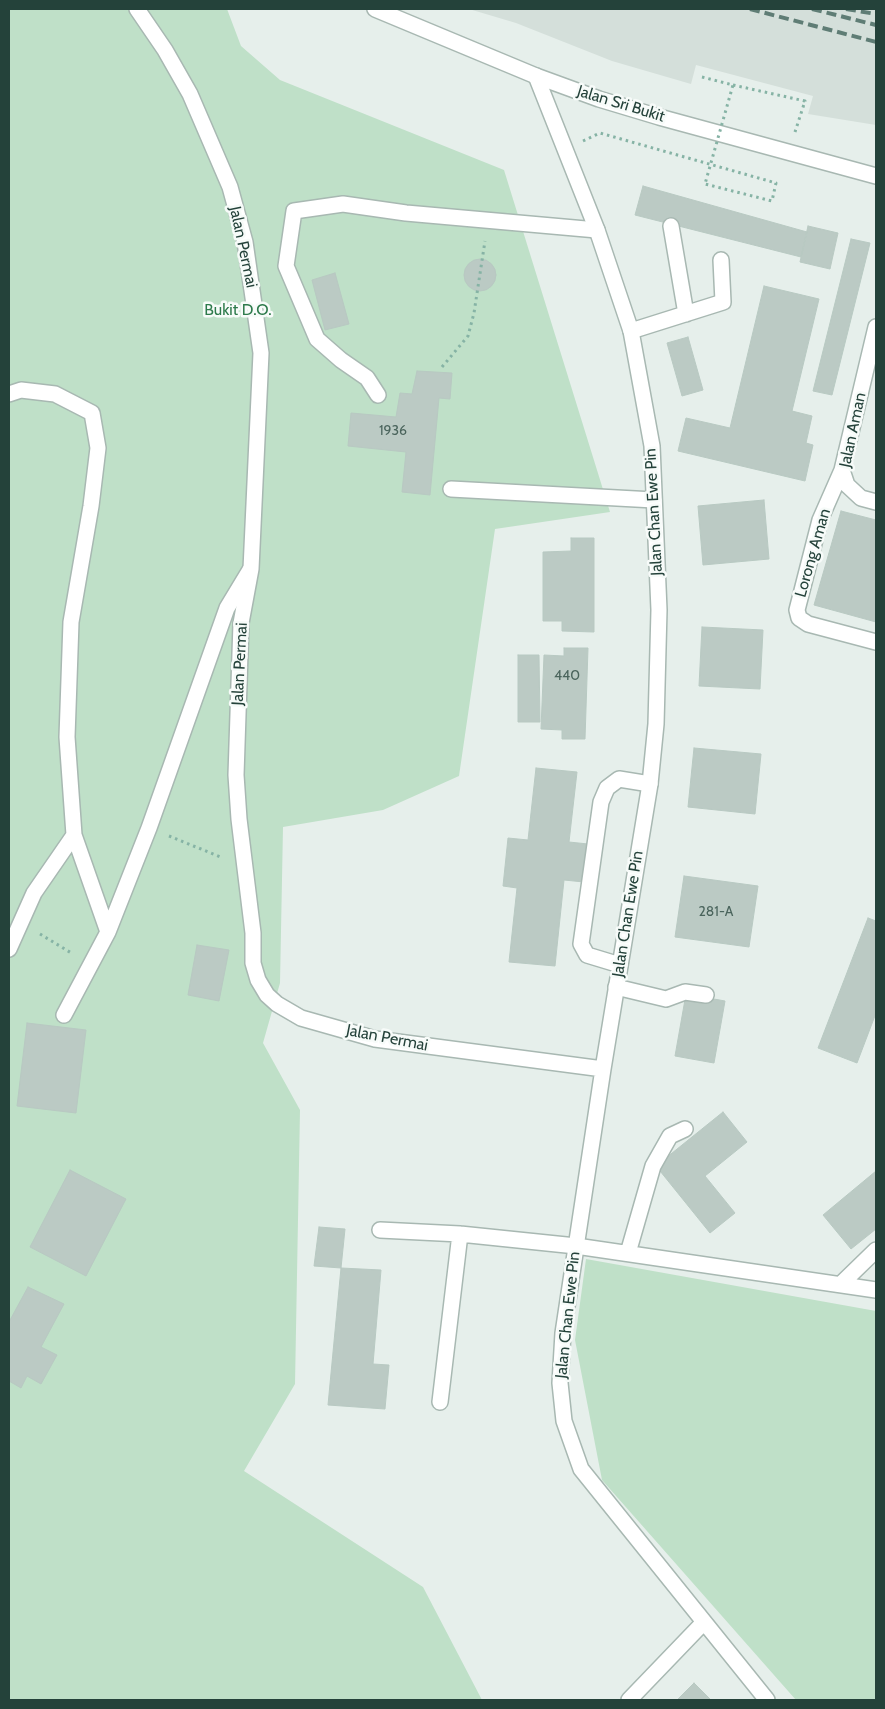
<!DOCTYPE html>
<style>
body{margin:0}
#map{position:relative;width:885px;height:1709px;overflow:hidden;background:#e6efeb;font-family:Cabin,sans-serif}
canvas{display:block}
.frame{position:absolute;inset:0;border:10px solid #24423a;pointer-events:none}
</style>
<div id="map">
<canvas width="885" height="1709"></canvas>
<div class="frame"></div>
</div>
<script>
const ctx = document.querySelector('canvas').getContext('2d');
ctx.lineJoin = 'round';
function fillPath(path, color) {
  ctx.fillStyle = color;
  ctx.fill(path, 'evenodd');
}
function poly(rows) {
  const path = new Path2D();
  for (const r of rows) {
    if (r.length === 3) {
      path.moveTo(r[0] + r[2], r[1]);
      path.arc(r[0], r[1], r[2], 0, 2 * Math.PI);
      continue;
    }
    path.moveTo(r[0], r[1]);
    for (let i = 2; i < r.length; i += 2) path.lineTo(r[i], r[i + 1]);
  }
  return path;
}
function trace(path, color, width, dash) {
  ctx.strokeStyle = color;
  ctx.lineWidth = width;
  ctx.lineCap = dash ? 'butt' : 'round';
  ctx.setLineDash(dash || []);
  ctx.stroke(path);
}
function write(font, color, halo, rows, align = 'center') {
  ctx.font = font + ' Cabin,sans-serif';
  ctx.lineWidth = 5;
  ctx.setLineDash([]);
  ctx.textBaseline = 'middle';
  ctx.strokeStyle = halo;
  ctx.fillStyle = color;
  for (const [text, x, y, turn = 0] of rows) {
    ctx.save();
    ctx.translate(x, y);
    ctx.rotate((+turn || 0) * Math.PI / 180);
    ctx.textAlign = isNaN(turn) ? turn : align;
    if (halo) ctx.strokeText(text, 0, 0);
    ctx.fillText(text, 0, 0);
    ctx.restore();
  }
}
const built = poly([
 [469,9,876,9,876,125,808,114,813,96,696,65,691,84,612,61,516,23]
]);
const green = poly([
 [9,9,227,9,241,46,280,80,504,170,610,512,495,529,459,776,383,810,283,827,280,983,263,1043,300,1110,295,1384,244,1471,423,1587,482,1700,9,1700],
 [586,1259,876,1311,876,1700,796,1700,602,1480,575,1340]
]);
const building = poly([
 [643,186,807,232,801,257,635,215,643,186],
 [808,226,838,233,830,269,800,262,808,226],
 [851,239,870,243,832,395,813,391,851,239],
 [480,275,16],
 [335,273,349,324,325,330,312,280,335,273],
 [764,286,819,299,792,411,812,416,806,443,813,445,805,481,678,451,686,418,730,428,764,286],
 [688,337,703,390,682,396,667,343,688,337],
 [417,371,452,373,450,399,439,398,430,495,402,492,406,452,348,446,351,413,396,417,400,393,412,394,417,371],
 [764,500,769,559,703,565,698,506,764,500],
 [841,511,876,520,876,622,814,605,841,511],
 [571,538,594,538,594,632,562,631,562,621,543,621,543,552,571,551,571,538],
 [702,627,763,630,760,689,699,686,702,627],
 [564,648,588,648,585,739,562,739,562,730,541,729,544,655,564,656,564,648],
 [518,655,539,655,540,722,518,722,518,655],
 [694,748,761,754,755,814,688,807,694,748],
 [536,768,577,772,569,842,588,844,584,882,564,880,555,966,509,962,517,888,503,886,508,838,528,840,536,768],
 [684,876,758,886,749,947,675,937,684,876],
 [868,918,876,921,876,1013,857,1063,818,1048,868,918],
 [197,945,229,950,219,1001,188,995,197,945],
 [686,994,725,1001,714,1063,675,1056,686,994],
 [27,1023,86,1030,76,1113,17,1106,27,1023],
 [723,1112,747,1142,705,1176,735,1213,710,1233,656,1166,723,1112],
 [70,1170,126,1199,86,1276,30,1247,70,1170],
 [876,1171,876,1229,851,1249,823,1215,876,1171],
 [319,1227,345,1229,341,1268,314,1266,319,1227],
 [341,1268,381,1270,373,1364,389,1365,385,1409,328,1405,341,1268],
 [28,1287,64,1304,41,1347,57,1355,41,1384,27,1376,21,1388,9,1381,9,1322,28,1287],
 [694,1683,711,1700,677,1700,694,1683]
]);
const path = poly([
 [733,85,805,101,795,132],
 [583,141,600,133,776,183,772,201,705,184],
 [442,367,468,336,474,313,485,241],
 [169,836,223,858],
 [40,934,73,954]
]);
const service = poly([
 [671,226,686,314],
 [631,331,723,302,721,260],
 [9,394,21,390,55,394,92,413,98,448,91,506,71,622,67,737,74,835,108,932,64,1015],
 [378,395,367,378,341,360,317,339,286,266,294,211,343,204,406,213,597,230],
 [451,489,654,500],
 [108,932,149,828,227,608,250,570],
 [9,949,34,893,74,835],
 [620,965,587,955,581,944,601,802,607,788,619,779,650,784],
 [616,987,666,999,685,992,706,995],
 [380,1230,460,1234,576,1246,876,1290],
 [628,1253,653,1166,670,1136,685,1129],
 [841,1284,876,1250],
 [440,1402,460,1234]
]);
const minor = poly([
 [137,9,165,50,190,94,230,187,245,242,261,353,251,569,241,623,236,775,239,819,253,933,253,963,258,980,267,995,277,1004,301,1018,375,1039,603,1069],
 [536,76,597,230,631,331,652,446,659,610,656,724,650,784,603,1069,563,1333,560,1383,564,1421,581,1469,767,1700],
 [876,327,842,470,847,485,861,498,876,502],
 [842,470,820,520,797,610,799,618,808,624,876,642],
 [629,1700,704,1622]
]);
const tertiary = poly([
 [375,9,536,76,599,99,659,117,876,176]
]);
const rail = poly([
 [750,9,876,42],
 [812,9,876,25],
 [846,9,876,14]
]);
const pathBridge = poly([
 [702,77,733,85,705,184]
]);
const numberNames = [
 ["1936",393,431],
 ["440",567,676],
 ["281-A",716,912]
];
const streetNames = [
 ["Jalan Sri Bukit",621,104,17],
 ["Jalan Permai",243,247,78],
 ["Jalan Aman",853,430,-78],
 ["Jalan Chan Ewe Pin",654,512,-93],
 ["Lorong Aman",813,553,-74],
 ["Jalan Permai",240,664,-87],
 ["Jalan Chan Ewe Pin",628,914,-81],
 ["Jalan Permai",387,1038,11],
 ["Jalan Chan Ewe Pin",568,1315,-84]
];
const parkNames = [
 ["Bukit D.O.",238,310]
];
fillPath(built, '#d4dfda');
fillPath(green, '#bfe0c8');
fillPath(building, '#bbcac4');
trace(building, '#b8c9c2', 1);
trace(service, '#a8b8b2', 18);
trace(minor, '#a8b8b2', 18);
trace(tertiary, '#a8b8b2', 18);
trace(path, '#86b3a5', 3, [2.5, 4]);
trace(service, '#fff', 15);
trace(minor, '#fff', 15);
trace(tertiary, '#fff', 15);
trace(rail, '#5f7d75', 4, [10, 5]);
trace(pathBridge, '#86b3a5', 3, [2.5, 4]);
write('14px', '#4a645c', null, numberNames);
write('16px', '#24423a', '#f7fbf9', streetNames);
write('16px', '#2d7a4b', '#f7fbf9', parkNames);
</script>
